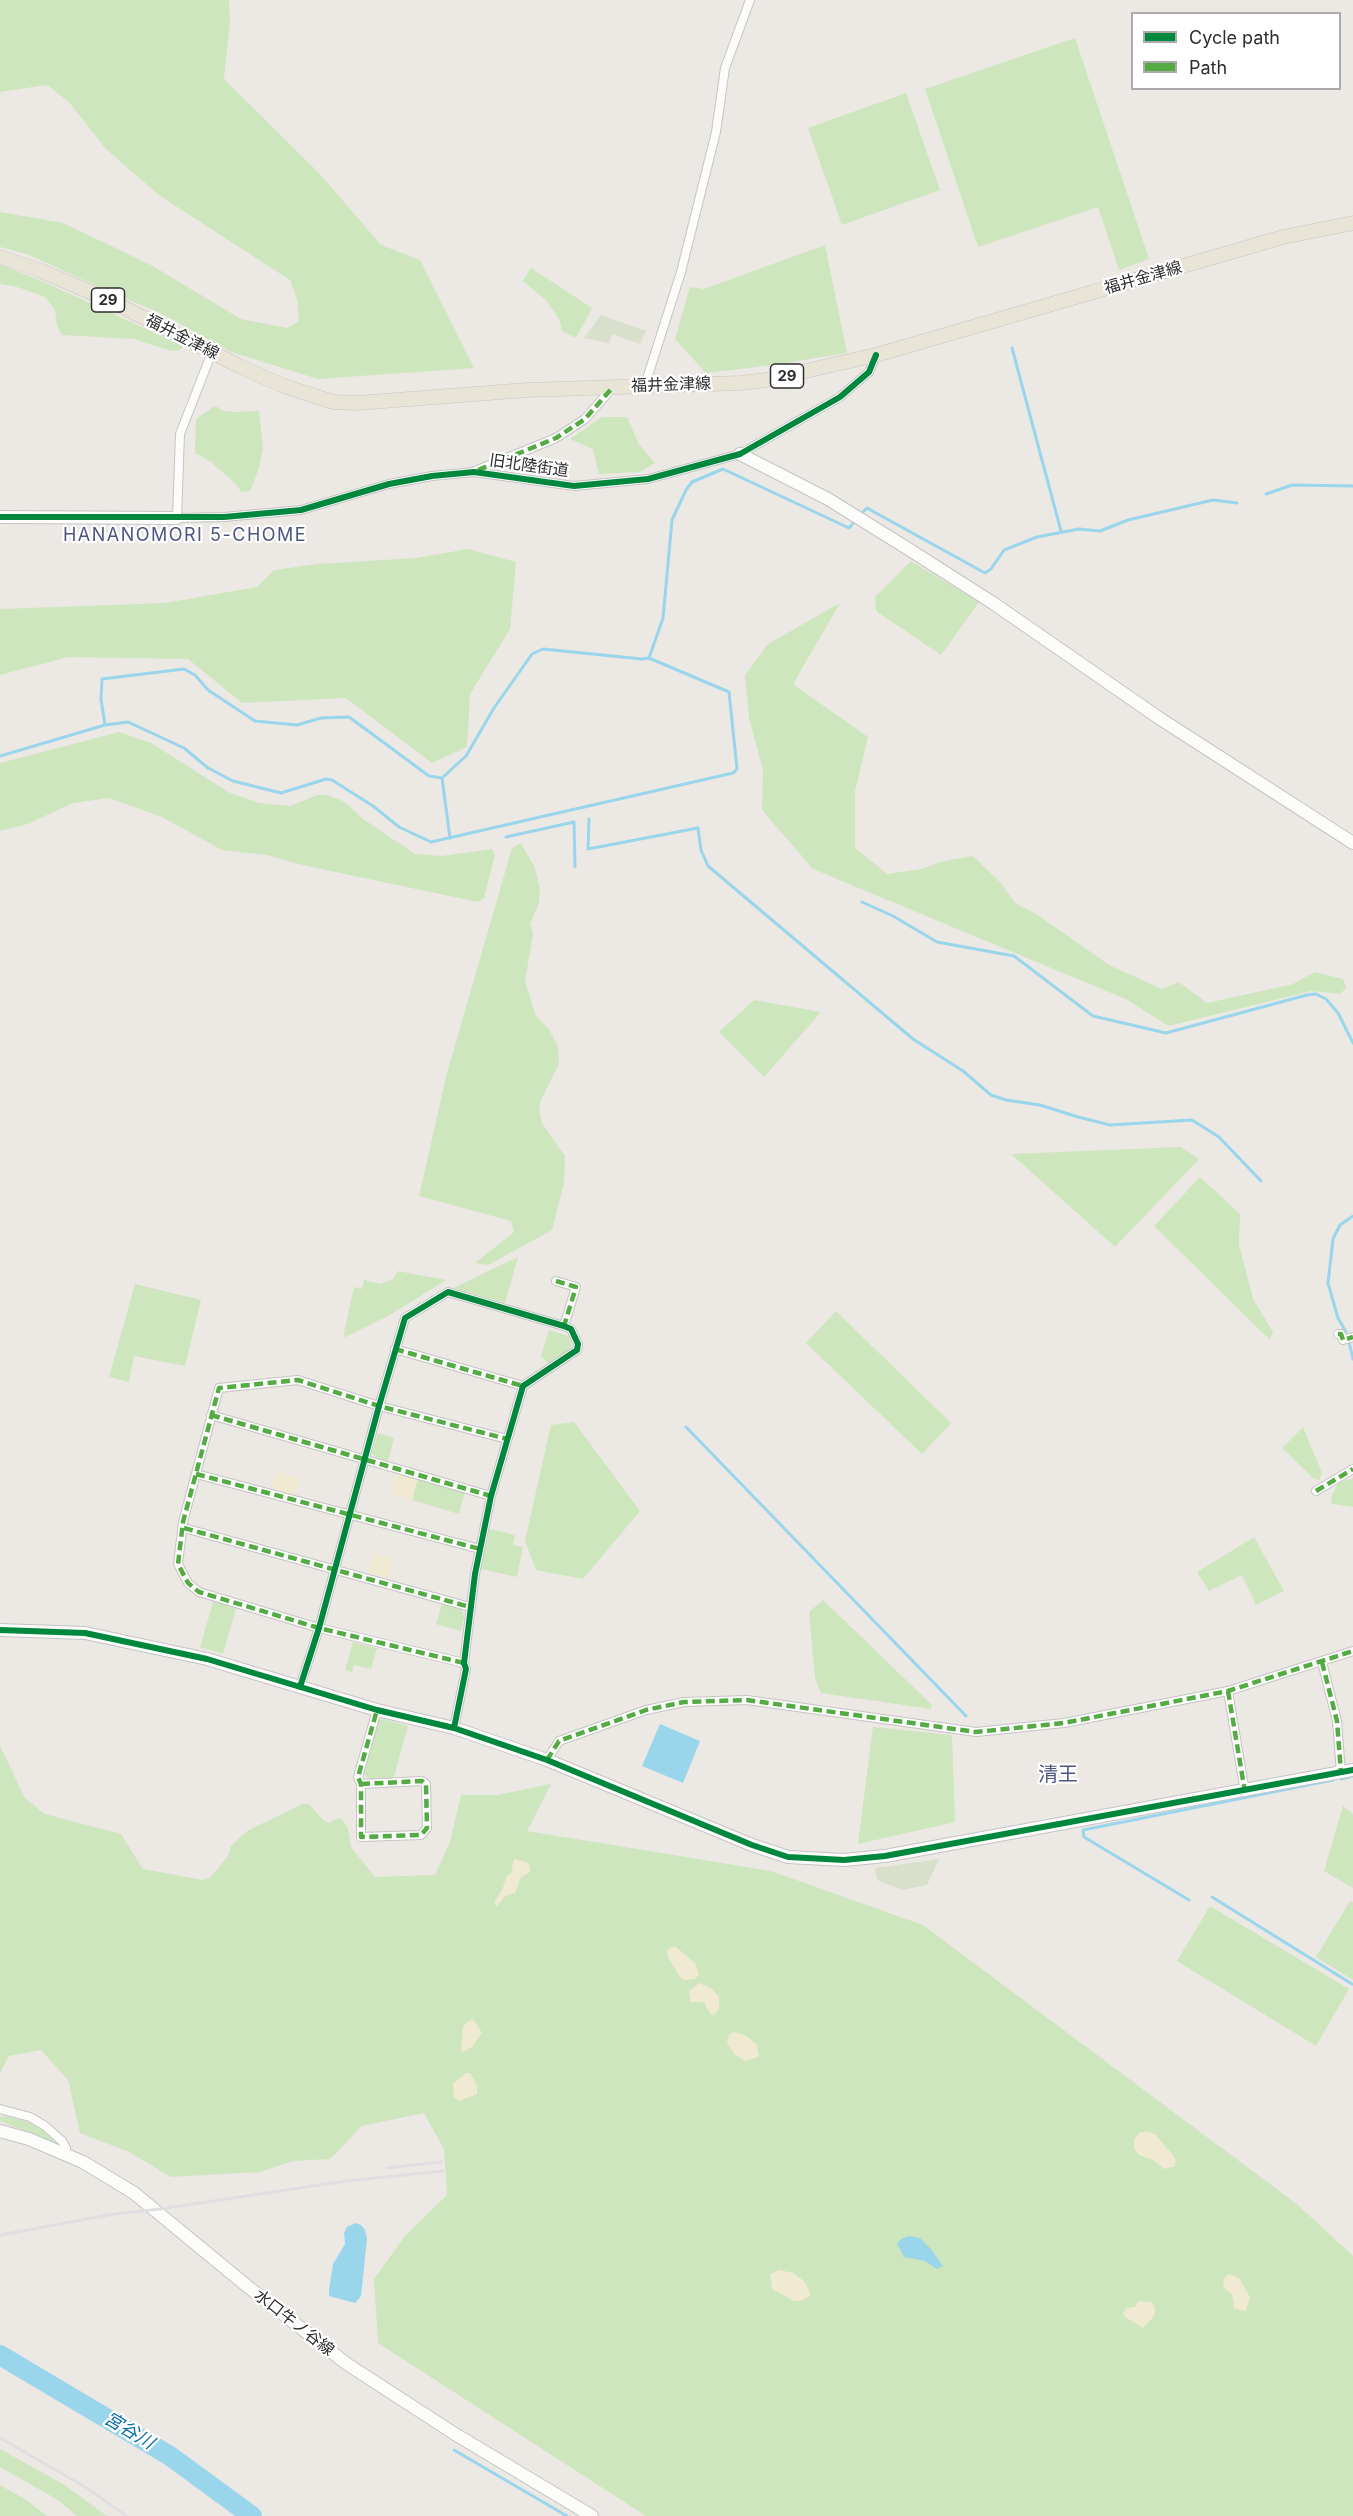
<!DOCTYPE html>
<meta charset="utf-8">
<style>
body{margin:0}
#map{position:relative;width:1353px;height:2516px;overflow:hidden;background:#ece8e4;font-family:Inter,sans-serif}
canvas{display:block}
.legend{position:absolute;left:1131px;top:12px;width:210px;height:78px;box-sizing:border-box;background:#fff;border:2px solid #ababab;margin:0;padding:8px 10px;list-style:none;font-size:18px;color:#2e2e2e}
.legend li{display:flex;align-items:center;gap:12px;height:30px}
.legend b{width:30px;border:2px solid #ababab}
</style>
<div id="map">
<canvas width="1353" height="2516"></canvas>
<ul class="legend">
<li><b style="height:8px;background:#00873e"></b>Cycle path</li>
<li><b style="height:8px;background:#54ab44"></b>Path</li>
</ul>
</div>
<script>
const ctx = document.querySelector('canvas').getContext('2d');
ctx.lineJoin = 'round';
function fillPath(path, color) {
  ctx.fillStyle = color;
  ctx.fill(path, 'evenodd');
}
function poly(rows) {
  const path = new Path2D();
  for (const r of rows) {
    path.moveTo(r[0], r[1]);
    for (let i = 2; i < r.length; i += 2) path.lineTo(r[i], r[i + 1]);
  }
  return path;
}
function trace(path, color, width, dash) {
  ctx.strokeStyle = color;
  ctx.lineWidth = width;
  ctx.lineCap = dash ? 'butt' : 'round';
  ctx.setLineDash(dash || []);
  ctx.stroke(path);
}
function write(font, color, halo, rows, align = 'center') {
  ctx.font = font + ' Inter,"Noto Sans JP",sans-serif';
  ctx.lineWidth = 4.5;
  ctx.setLineDash([]);
  ctx.textBaseline = 'middle';
  ctx.strokeStyle = halo;
  ctx.fillStyle = color;
  for (const [text, x, y, turn = 0] of rows) {
    ctx.save();
    ctx.translate(x, y);
    ctx.rotate((+turn || 0) * Math.PI / 180);
    ctx.textAlign = isNaN(turn) ? turn : align;
    if (halo) ctx.strokeText(text, 0, 0);
    ctx.fillText(text, 0, 0);
    ctx.restore();
  }
}
const green = poly([
 [0,0,229,0,230,21,224,79,319,173,381,245,420,260,474,368,318,379,231,352,162,314,99,287,27,254,0,247,0,212,63,223,151,265,241,319,287,328,299,321,297,299,290,280,160,196,106,149,68,101,47,85,0,92],
 [1075,38,1149,259,1119,270,1098,207,978,247,925,89],
 [906,93,940,190,842,225,808,128],
 [825,245,847,353,773,365,706,373,675,339,690,287,704,289],
 [0,265,42,281,183,346,180,350,172,351,134,339,62,335,57,326,55,310,45,297,17,287,0,284],
 [531,268,592,308,576,338,562,331,560,321,546,300,523,281],
 [215,406,224,411,233,412,259,411,263,448,259,468,250,491,241,492,237,485,210,461,195,453,196,419],
 [602,417,627,417,639,444,655,463,640,472,599,474,593,449,570,439],
 [468,549,516,562,510,629,470,694,467,747,432,763,346,698,242,703,188,659,68,657,0,675,0,609,165,603,257,587,274,570,318,564,416,558],
 [911,561,979,602,941,655,876,611,875,597],
 [840,603,793,684,868,737,855,791,855,848,887,874,921,869,944,861,973,856,1000,882,1015,903,1038,915,1109,965,1162,989,1179,982,1207,1003,1293,984,1315,972,1343,979,1346,988,1340,994,1311,991,1168,1026,1128,1000,813,869,762,810,763,770,749,718,745,675,768,644],
 [119,732,151,743,230,793,259,803,290,806,317,795,328,795,345,802,363,819,415,854,442,856,492,849,495,855,484,898,478,902,302,865,267,855,222,850,162,817,109,798,73,803,28,824,0,831,0,763],
 [521,843,535,868,540,890,539,903,530,924,533,934,525,981,536,1016,549,1029,558,1047,559,1063,540,1102,539,1110,542,1123,565,1156,564,1183,552,1230,488,1265,475,1263,514,1232,511,1221,419,1196,447,1073,512,848],
 [754,1000,821,1012,764,1077,719,1032],
 [1181,1147,1199,1159,1115,1247,1011,1154],
 [1200,1177,1240,1214,1239,1244,1253,1299,1273,1332,1270,1340,1154,1226],
 [518,1257,505,1303,453,1288],
 [398,1271,446,1280,390,1315,343,1338,354,1287,362,1289,364,1280,380,1284,393,1279],
 [135,1284,201,1300,185,1366,134,1356,129,1382,109,1377],
 [836,1311,951,1423,922,1454,806,1343],
 [549,1330,568,1336,572,1344,570,1349,548,1363,541,1356],
 [574,1422,640,1511,583,1579,536,1570,525,1541,551,1425],
 [1303,1427,1322,1473,1319,1480,1313,1478,1282,1448],
 [378,1433,394,1438,388,1461,375,1457,372,1453],
 [418,1478,465,1492,459,1514,412,1500],
 [1353,1478,1353,1507,1332,1504,1331,1497,1338,1483],
 [490,1529,515,1535,513,1545,523,1547,517,1577,481,1569],
 [1254,1537,1284,1591,1256,1605,1242,1575,1209,1591,1197,1572],
 [214,1599,237,1605,223,1654,200,1647],
 [823,1600,932,1705,931,1709,821,1693,815,1678,809,1612],
 [442,1604,462,1610,464,1617,461,1631,436,1624],
 [353,1642,377,1648,371,1669,354,1665,352,1672,345,1670],
 [383,1719,408,1726,393,1780,369,1781,364,1773,378,1721],
 [873,1727,952,1735,955,1822,858,1844],
 [0,1746,25,1798,45,1814,121,1834,143,1869,203,1880,210,1878,228,1856,231,1846,247,1831,302,1804,309,1804,323,1820,329,1823,339,1818,343,1821,348,1828,351,1847,375,1877,435,1875,450,1842,461,1795,497,1795,551,1784,527,1831,771,1871,923,1925,1298,2205,1353,2256,1353,2516,646,2516,378,2343,374,2279,404,2237,447,2195,444,2149,424,2113,362,2126,330,2159,293,2161,260,2172,171,2177,129,2152,80,2133,68,2080,41,2050,9,2056,0,2073],
 [1343,1806,1353,1814,1353,1888,1324,1871],
 [1350,1901,1353,1902,1353,1980,1316,1957],
 [1210,1906,1349,1989,1316,2046,1177,1961],
 [6,2116,38,2124,51,2136,55,2144,0,2121,0,2117],
 [0,2449,63,2484,107,2516,77,2516,58,2500,0,2467],
 [0,2485,25,2499,47,2516,0,2516]
]);
const sand = poly([
 [277,1471,300,1478,295,1495,271,1489],
 [396,1472,418,1478,412,1500,390,1494],
 [373,1553,394,1559,388,1578,368,1572],
 [515,1859,526,1862,530,1866,530,1872,521,1877,515,1893,505,1896,497,1906,495,1905,495,1901,503,1888,506,1877,512,1872,513,1862],
 [671,1947,676,1947,695,1963,699,1975,694,1979,683,1980,679,1976,668,1957,667,1951],
 [699,1983,711,1988,719,1997,719,2009,714,2015,710,2014,704,2002,691,2002,690,1999,689,1991],
 [474,2020,482,2033,472,2047,463,2052,461,2049,463,2027,467,2022],
 [733,2032,745,2035,756,2044,759,2054,758,2057,746,2061,734,2054,727,2042,729,2035],
 [466,2073,470,2073,477,2086,477,2094,459,2101,454,2097,453,2084],
 [1140,2132,1149,2132,1156,2135,1174,2157,1176,2162,1175,2166,1164,2169,1153,2160,1139,2155,1134,2148,1134,2140],
 [779,2270,793,2273,804,2281,809,2290,810,2296,801,2301,794,2301,772,2289,770,2274],
 [1229,2274,1239,2278,1250,2297,1246,2310,1242,2311,1234,2308,1232,2294,1223,2287,1224,2278],
 [1139,2301,1152,2302,1155,2307,1155,2315,1143,2328,1125,2317,1123,2313,1126,2308,1135,2307]
]);
const cemetery = poly([
 [601,315,646,331,640,344,612,334,609,343,584,338],
 [939,1859,927,1885,902,1890,877,1880,875,1868]
]);
const water = poly([
 [660,1724,700,1741,683,1783,642,1766],
 [355,2223,361,2225,365,2230,367,2239,361,2296,355,2303,329,2296,329,2290,333,2264,345,2244,344,2233,347,2227],
 [909,2236,920,2238,930,2248,943,2266,937,2269,925,2261,904,2257,897,2244,901,2239]
]);
const stream = poly([
 [1012,348,1061,531],
 [1266,494,1292,485,1353,486],
 [859,516,867,508,985,573,991,569,1004,550,1037,537,1079,529,1100,531,1128,520,1213,500,1237,503],
 [105,725,128,722,184,748,208,768,233,781,281,793,326,779,332,780,373,806,399,827,431,842,733,773,737,769,729,692,649,658],
 [0,756,105,725,101,699,102,679,184,669,195,675,208,690,255,721,297,725,321,718,349,717,429,776,442,778,466,756,494,708,532,654,543,649,642,659,649,658,663,618,672,520,686,490,692,482,723,469,849,528,855,521],
 [442,778,450,838],
 [589,819,588,849,698,828,701,850,708,866,913,1039,963,1071,991,1095,1006,1100,1040,1105,1078,1117,1110,1125,1192,1120,1219,1137,1261,1181],
 [506,837,574,822,575,867],
 [862,902,893,916,937,942,1014,956,1093,1016,1166,1033,1307,995,1316,994,1326,999,1338,1013,1353,1043],
 [1346,1332,1338,1318,1328,1283,1333,1239,1340,1225,1353,1216],
 [1349,1342,1353,1359],
 [686,1427,966,1716],
 [1341,1779,1353,1776],
 [1212,1897,1352,1984],
 [1189,1900,1084,1837,1083,1830,1333,1780],
 [454,2450,567,2516]
]);
const river = poly([
 [0,2355,170,2456,252,2516]
]);
const street = poly([
 [212,352,180,434,177,518,224,517,301,510,389,484,432,476,474,472,574,486,648,479,740,454,840,397,869,372,876,355],
 [645,385,681,272,716,132,725,68,750,0],
 [475,471,556,438,585,419,613,387],
 [556,1281,576,1287,564,1326],
 [1338,1334,1341,1334,1343,1340,1353,1337],
 [395,1349,523,1386],
 [211,1415,491,1496],
 [196,1474,480,1549],
 [1316,1491,1353,1469],
 [184,1528,470,1607],
 [1322,1662,1337,1721,1341,1773],
 [464,1663,319,1628,199,1592,188,1583,178,1564,183,1522,219,1388,298,1380,379,1406,507,1439],
 [300,1687,319,1628,379,1406,405,1318,448,1292,564,1326,571,1329,578,1344,577,1350,523,1386,491,1496,475,1574,464,1663,466,1669,454,1728],
 [1228,1691,1245,1792],
 [547,1760,559,1741,646,1710,684,1702,747,1700,976,1732,1064,1723,1228,1691,1353,1651],
 [361,1784,422,1781,426,1784,427,1828,421,1835,361,1837,361,1784,358,1777,377,1710],
 [0,2109,30,2117,45,2126,62,2141,66,2148,65,2155]
]);
const secondary = poly([
 [740,454,828,499,910,550,993,603,1159,718,1353,843],
 [0,517,177,518],
 [0,1630,85,1633,207,1659,377,1710,454,1728,547,1760,752,1845,788,1857,844,1860,885,1856,1353,1770],
 [0,2131,29,2139,83,2162,134,2193,247,2286,347,2364,455,2434,592,2516]
]);
const primary = poly([
 [0,257,39,270,111,301,241,367,284,386,333,402,357,403,527,390,740,383,766,380,876,355,1283,237,1353,223]
]);
const rail = poly([
 [387,2168,441,2162],
 [0,2235,114,2214,160,2209,346,2181,443,2171],
 [0,2438,87,2488,126,2516]
]);
const quiet = poly([
 [478,470,556,438,585,419,613,387],
 [556,1281,576,1287,564,1326],
 [1338,1334,1341,1334,1343,1340,1353,1337],
 [395,1349,523,1386],
 [211,1415,491,1496],
 [196,1474,480,1549],
 [1316,1491,1353,1469],
 [184,1528,470,1607],
 [1322,1662,1337,1721,1341,1773],
 [464,1663,319,1628,199,1592,188,1583,178,1564,183,1522,219,1388,298,1380,379,1406,507,1439],
 [1228,1691,1245,1792],
 [547,1760,559,1741,646,1710,684,1702,747,1700,976,1732,1064,1723,1228,1691,1353,1651],
 [361,1784,422,1781,426,1784,427,1828,421,1835,361,1837,361,1784,358,1777,377,1710]
]);
const cycleway = poly([
 [0,517,224,517,301,510,389,484,432,476,474,472,574,486,648,479,740,454,840,397,869,372,876,355],
 [0,1630,85,1633,207,1659,377,1710,454,1728,547,1760,752,1845,788,1857,844,1860,885,1856,1353,1770],
 [300,1687,319,1628,379,1406,405,1318,448,1292,564,1326,571,1329,578,1344,577,1350,523,1386,491,1496,475,1574,464,1663,466,1669,454,1728]
]);
const shields = [
 [108,300,33],
 [787,376,33]
];
const shieldNames = [
 ["29",108,300],
 ["29",787,376]
];
const streetNames = [
 ["福井金津線",1143,278,-16],
 ["福井金津線",182,337,27],
 ["福井金津線",671,385,-2],
 ["旧北陸街道",529,466,8],
 ["水口牛ノ谷線",294,2323,38]
];
const neighbourhoodNames = [
 ["HANANOMORI 5-CHOME",185,536]
];
const waterNames = [
 ["宮谷川",129,2431,31]
];
const quarterNames = [
 ["清王",1058,1775]
];
fillPath(green, '#cee6be');
fillPath(sand, '#f0ead3');
fillPath(cemetery, '#d8e0cc');
fillPath(water, '#99d6ec');
trace(stream, '#99d6ec', 3);
trace(river, '#99d6ec', 20);
trace(street, '#c5c4c5', 10);
trace(secondary, '#c5c4c5', 14);
trace(primary, '#c6c5c4', 15);
trace(street, '#fcfcfb', 8);
trace(secondary, '#fcfcfb', 12);
trace(primary, '#e8e4d6', 14);
trace(rail, '#dfdfe1', 3);
trace(quiet, '#54ab44', 4.5, [9, 4.5]);
trace(cycleway, '#00873e', 6);
for (const [x, y, w] of shields) {
  const box = new Path2D();
  box.roundRect(x - w / 2, y - 12, w, 24, 4.5);
  ctx.fillStyle = '#fff';
  ctx.fill(box);
  trace(box, '#2e2e2e', 1.5);
}
write('bold 15px', '#2e2e2e', null, shieldNames);
write('16px', '#2e2e2e', '#fff', streetNames);
ctx.letterSpacing = '1.5px';
write('18px', '#4d5680', '#fff', neighbourhoodNames);
ctx.letterSpacing = '0px';
write('italic 18px', '#0d6fa3', '#fff', waterNames);
write('20px', '#4d5680', '#fff', quarterNames);
</script>
